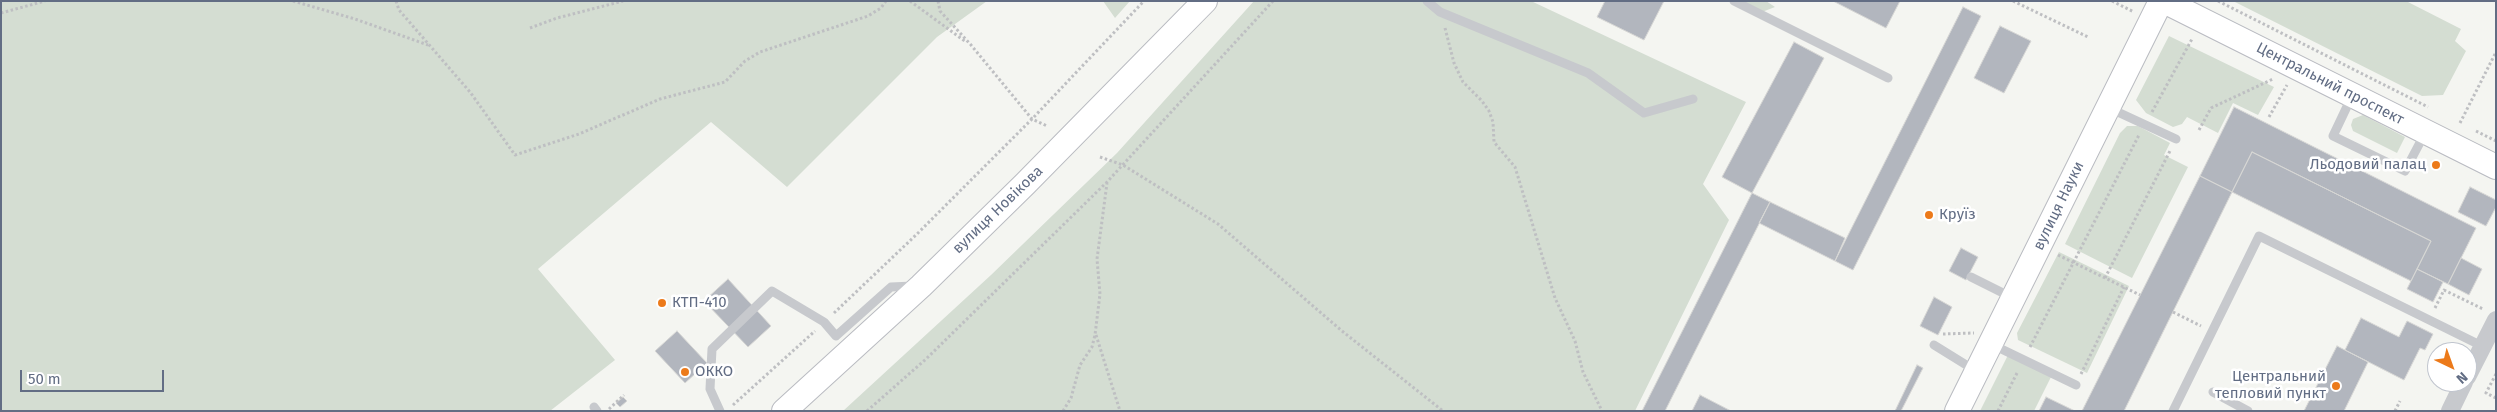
<!DOCTYPE html>
<meta charset="utf-8">
<style>
body{margin:0}
#map{position:relative;width:2497px;height:412px;overflow:hidden;background:#f4f5f1;font-family:"Fira Sans",sans-serif}
canvas{display:block}
.frame{position:absolute;inset:0;border:2px solid #626d84;pointer-events:none}
.north{position:absolute;left:2427px;top:342px;width:50px;height:50px;box-sizing:border-box;background:#fff;border:1px solid #c0c5ce;border-radius:50%;rotate:138deg;font-size:14px;font-weight:700;line-height:20px;text-align:center;color:#626d84}
.north::after{content:'';display:block;margin:auto;width:18px;height:22px;background:#ec7a1a;clip-path:polygon(50% 0,100% 100%,50% 72%,0 100%)}
.scale{position:absolute;left:20px;top:370px;width:144px;height:22px;box-sizing:border-box;border:2px solid #626d84;border-top:0;padding-left:6px;font-size:15px;line-height:18px;white-space:nowrap;color:#626d84;-webkit-text-stroke:4px #fff;paint-order:stroke}
</style>
<div id="map">
<canvas width="2497" height="412"></canvas>
<div class="frame"></div>
<div class="north">N</div>
<div class="scale">50 m</div>
</div>
<script>
const ctx = document.querySelector('canvas').getContext('2d');
ctx.lineJoin = 'round';
function fillPath(path, color) {
  ctx.fillStyle = color;
  ctx.fill(path, 'evenodd');
}
function poly(rows) {
  const path = new Path2D();
  for (const r of rows) {
    path.moveTo(r[0], r[1]);
    for (let i = 2; i < r.length; i += 2) path.lineTo(r[i], r[i + 1]);
  }
  return path;
}
function trace(path, color, width, dash) {
  ctx.strokeStyle = color;
  ctx.lineWidth = width;
  ctx.lineCap = dash ? 'butt' : 'round';
  ctx.setLineDash(dash || []);
  ctx.stroke(path);
}
function write(font, color, halo, rows, align = 'center') {
  ctx.font = font + ' "Fira Sans",sans-serif';
  ctx.lineWidth = 5;
  ctx.setLineDash([]);
  ctx.textBaseline = 'middle';
  ctx.strokeStyle = halo;
  ctx.fillStyle = color;
  for (const [text, x, y, turn = 0] of rows) {
    ctx.save();
    ctx.translate(x, y);
    ctx.rotate((+turn || 0) * Math.PI / 180);
    ctx.textAlign = isNaN(turn) ? turn : align;
    if (halo) ctx.strokeText(text, 0, 0);
    ctx.fillText(text, 0, 0);
    ctx.restore();
  }
}
const green = poly([
 [1,1,987,1,937,37,787,187,711,122,538,269,615,360,550,411,1,411],
 [1103,1,1130,1,1115,18],
 [1254,1,1531,1,1746,102,1703,184,1729,220,1635,411,843,411,991,275,1117,153],
 [1742,1,1766,1,1775,7,1762,12],
 [2233,1,2406,1,2461,29,2455,41,2466,51,2443,95,2422,96],
 [2169,36,2274,87,2258,115,2233,103,2218,133,2187,117,2182,124,2173,127,2146,113,2136,100],
 [2363,115,2405,137,2397,153,2353,131,2351,125,2353,119],
 [2127,126,2138,126,2170,143,2164,155,2188,167,2132,278,2065,244,2120,133],
 [2059,252,2129,286,2087,373,2018,340,2017,333],
 [2008,355,2051,377,2034,411,1980,411]
]);
const building = poly([
 [1605,1,1664,1,1644,40,1597,17,1605,1],
 [1833,1,1900,1,1886,28,1833,1],
 [1963,7,1981,16,1853,270,1835,261,1963,7],
 [2000,26,2031,41,2004,93,1974,78,2000,26],
 [1794,42,1824,58,1752,193,1722,177,1794,42],
 [2234,107,2476,228,2448,284,2417,269,2431,241,2252,152,2232,192,2200,176,2234,107],
 [2252,152,2431,241,2411,281,2232,192,2252,152],
 [2200,176,2232,192,2124,411,2082,411,2200,176],
 [2470,187,2496,200,2496,207,2486,226,2458,212,2470,187],
 [1752,193,1770,202,1665,411,1642,411,1752,193],
 [1770,202,1845,238,1835,261,1759,223,1770,202],
 [1961,248,1978,257,1966,280,1949,271,1961,248],
 [2461,258,2482,269,2469,295,2448,284,2461,258],
 [2417,269,2443,282,2433,302,2407,289,2417,269],
 [728,279,771,326,748,347,704,301,728,279],
 [1934,297,1952,307,1938,335,1920,326,1934,297],
 [664,298,667,302,661,308,658,305,664,298],
 [2361,318,2399,337,2407,321,2433,334,2425,350,2420,348,2404,380,2345,350,2361,318],
 [677,331,707,363,685,383,655,351,677,331],
 [2337,346,2368,362,2344,411,2304,411,2337,346],
 [1917,365,1923,368,1901,411,1895,411,1917,365],
 [1700,395,1731,411,1692,411,1700,395],
 [623,397,627,401,620,407,616,403,623,397],
 [2046,397,2075,411,2039,411,2046,397]
]);
const path = poly([
 [293,1,355,19,428,45],
 [396,1,399,10,470,92,515,155,579,134,660,99,725,82,745,61,760,52,868,16,881,8,886,1],
 [910,1,966,42],
 [938,1,940,11,971,45,1032,119,1047,126],
 [2013,1,2088,37],
 [2112,1,2134,12],
 [2218,1,2428,107],
 [1,13,45,1],
 [530,28,557,18,623,1],
 [1445,28,1454,63,1463,82,1482,101,1489,111,1493,122,1494,142,1515,167,1555,298,1575,341,1583,372,1602,411],
 [2152,112,2192,39],
 [2269,117,2287,85],
 [2460,123,2496,52],
 [2199,130,2211,108,2273,79],
 [2476,131,2496,141],
 [1100,157,1123,165,1218,224,1342,331,1443,411],
 [2058,255,2140,295],
 [2105,278,2171,149],
 [2435,308,2444,290,2483,309],
 [2173,312,2201,326],
 [834,313,917,234,1032,119,1144,1],
 [1943,334,1974,333],
 [1096,335,1120,411],
 [2030,347,2139,135],
 [2081,374,2124,287],
 [2496,374,2486,393,2496,398],
 [733,405,815,331],
 [609,409,624,395],
 [867,411,926,359,1107,182,1273,1],
 [1063,411,1071,398,1080,365,1092,347,1095,335,1100,294,1097,259,1107,183],
 [1998,411,2018,371],
 [2395,411,2400,401]
]);
const lane = poly([
 [1427,1,1440,12,1588,73,1644,113,1693,99],
 [1734,1,1888,78],
 [2352,96,2333,136,2405,171,2425,133],
 [2109,108,2176,139],
 [1971,277,2013,298],
 [1991,344,2076,385],
 [1934,345,1976,371],
 [2213,392,2248,411],
 [594,407,597,411],
 [720,411,710,389,712,349,772,291,824,322,836,336,891,287,913,286],
 [2173,411,2259,236,2482,346]
]);
const street = poly([
 [2467,377,2496,320],
 [2450,411,2464,382]
]);
const secondary = poly([
 [2164,1,2496,167],
 [784,411,921,286,1025,184,1205,1],
 [1957,411,2161,1]
]);
const markers = [
 [2436,165,5,"#ec7a1a"],
 [1929,215,5,"#ec7a1a"],
 [662,303,5,"#ec7a1a"],
 [685,372,5,"#ec7a1a"],
 [2336,386,5,"#ec7a1a"]
];
const streetNames = [
 ["Центральний проспект",2330,84,27],
 ["вулиця Науки",2059,206,-64],
 ["вулиця Новікова",998,210,-44]
];
const poiNames = [
 ["Льодовий палац",2426,165,"right"],
 ["Круїз",1939,215],
 ["КТП-410",672,303],
 ["ОККО",695,372],
 ["Центральний",2326,377,"right"],
 ["тепловий пункт",2326,394,"right"]
];
fillPath(green, '#d4ddd2');
fillPath(building, '#b2b6be');
trace(building, '#d6d6d4', 1);
trace(secondary, '#b9bbc1', 26);
trace(path, '#bebfc2', 3, [2.5, 2.5]);
trace(lane, '#c7c9cd', 9);
trace(street, '#c7c9cd', 18);
trace(secondary, '#fff', 24);
for (const [x, y, r, color] of markers) {
  const dot = new Path2D();
  dot.arc(x, y, r, 0, 2 * Math.PI);
  ctx.fillStyle = color;
  ctx.fill(dot);
  trace(dot, '#fff', 2);
}
write('15px', '#626d84', '#fff', streetNames);
write('15px', '#626d84', '#fff', poiNames, 'left');
</script>
